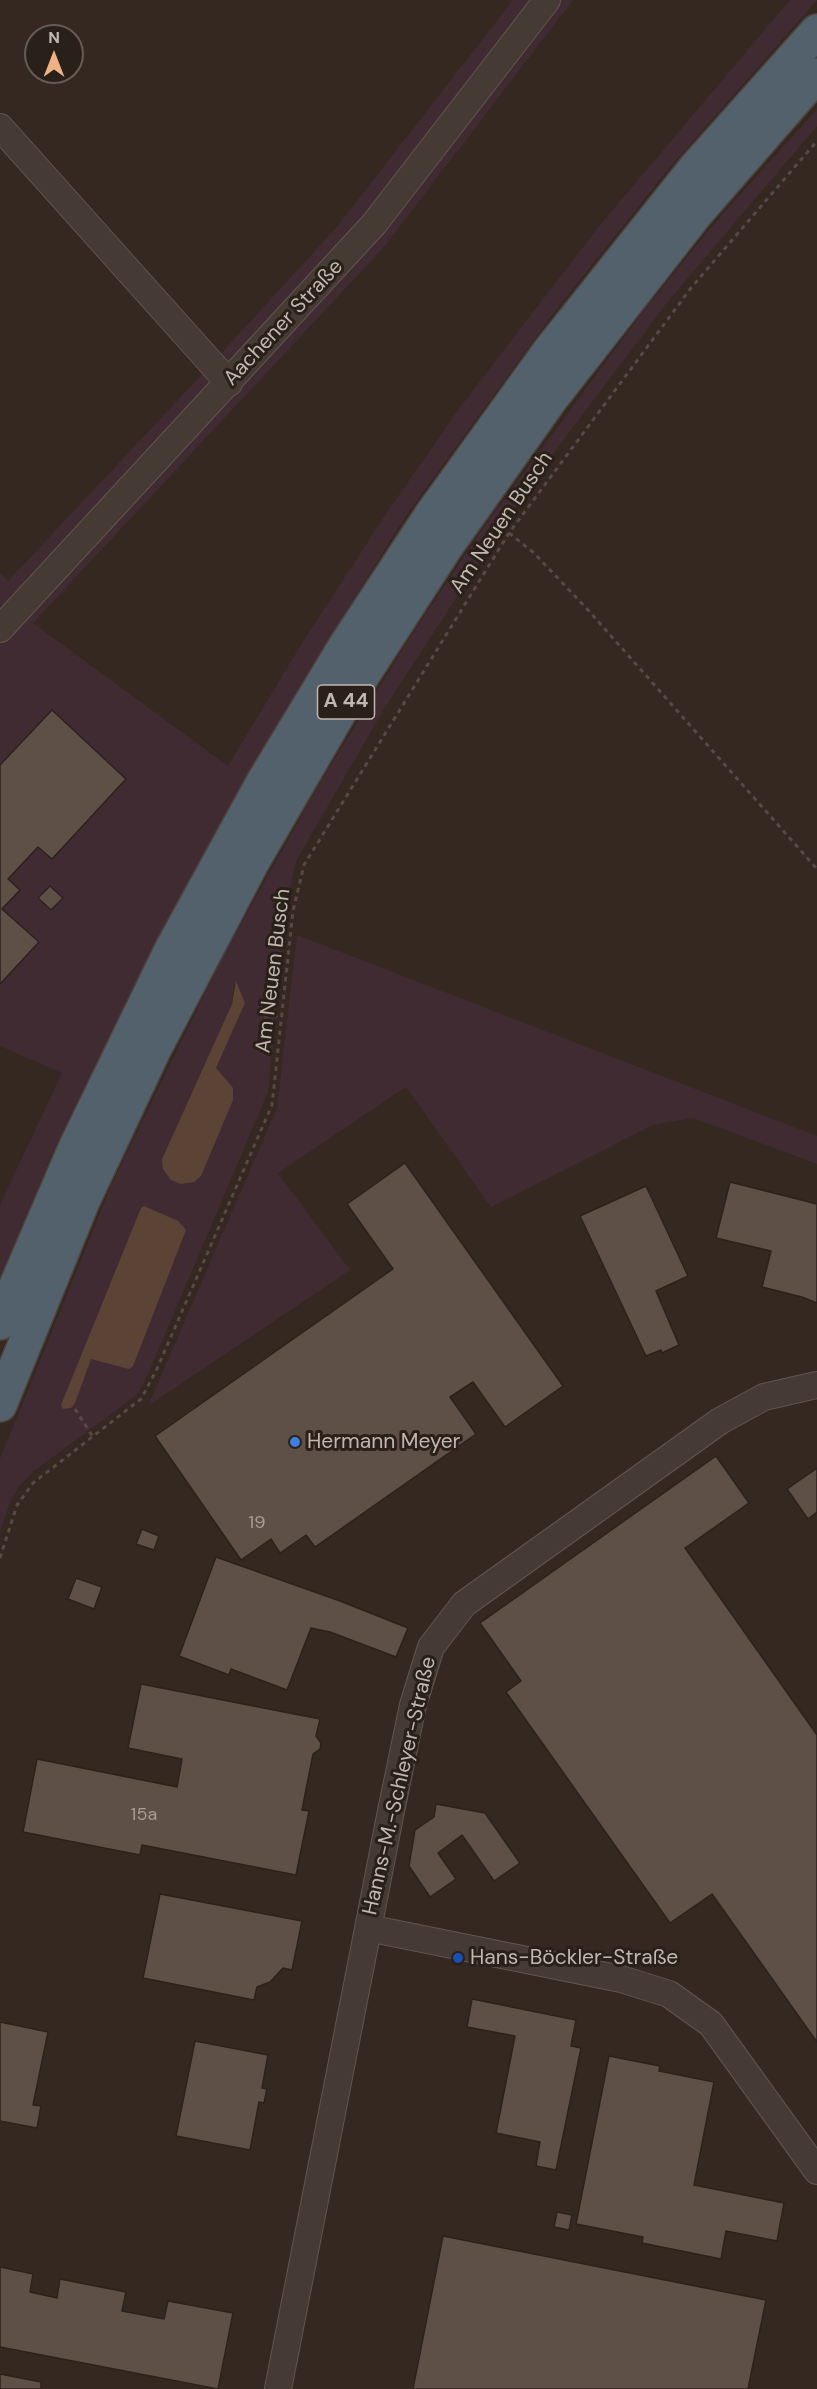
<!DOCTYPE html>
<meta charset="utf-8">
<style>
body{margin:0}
#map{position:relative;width:817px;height:2389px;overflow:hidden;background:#352821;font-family:"DM Sans",sans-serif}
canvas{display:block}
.north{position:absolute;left:24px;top:24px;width:60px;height:60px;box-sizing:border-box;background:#2a201a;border:2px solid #675c55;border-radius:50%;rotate:0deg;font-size:16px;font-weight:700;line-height:24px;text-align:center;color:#c2b7ae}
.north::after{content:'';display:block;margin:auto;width:21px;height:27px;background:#efb287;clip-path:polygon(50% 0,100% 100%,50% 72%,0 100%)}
</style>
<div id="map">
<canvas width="817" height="2389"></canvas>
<div class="north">N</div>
</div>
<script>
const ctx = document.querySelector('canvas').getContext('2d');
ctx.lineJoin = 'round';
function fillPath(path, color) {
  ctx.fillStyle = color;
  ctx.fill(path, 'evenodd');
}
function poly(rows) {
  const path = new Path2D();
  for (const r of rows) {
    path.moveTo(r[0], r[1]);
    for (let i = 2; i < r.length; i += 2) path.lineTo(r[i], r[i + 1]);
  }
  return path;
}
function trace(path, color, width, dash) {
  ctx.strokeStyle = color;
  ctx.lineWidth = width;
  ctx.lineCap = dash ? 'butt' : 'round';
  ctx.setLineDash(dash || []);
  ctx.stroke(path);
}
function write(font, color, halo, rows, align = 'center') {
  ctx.font = font + ' "DM Sans",sans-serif';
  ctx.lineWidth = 6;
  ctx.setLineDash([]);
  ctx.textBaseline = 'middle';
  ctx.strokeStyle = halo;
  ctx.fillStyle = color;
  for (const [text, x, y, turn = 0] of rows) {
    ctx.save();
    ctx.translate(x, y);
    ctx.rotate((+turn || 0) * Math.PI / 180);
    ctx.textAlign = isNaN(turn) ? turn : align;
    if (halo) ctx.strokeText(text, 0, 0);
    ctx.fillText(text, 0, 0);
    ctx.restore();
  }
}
const green = poly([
 [513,0,533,0,349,236,228,365,215,360,336,228],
 [558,0,573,0,384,247,33,623,228,766,307,635,390,508,461,406,600,225,790,0,817,0,665,173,553,314,405,517,299,687,152,953,52,1154,0,1287,0,1205,62,1073,0,1046,0,643,370,241],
 [817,109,817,126,670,299,552,455,500,530,384,709,296,861,289,893,268,1092,149,1372,138,1394,34,1471,20,1485,10,1503,0,1531,0,1459,113,1181,225,952,321,781,412,634,486,524,641,314,714,224],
 [234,983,245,1003,216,1068,162,1159,232,1004],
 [207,369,212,383,0,613,0,573,8,581],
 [297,935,817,1136,817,1164,693,1118,653,1125,491,1207,406,1087,278,1173,350,1270,148,1406,277,1108]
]);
const water = poly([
 [236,981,245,1003,216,1068,233,1088,233,1100,201,1176,194,1182,181,1184,171,1180,163,1169,162,1159,232,1004],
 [144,1206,178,1221,186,1230,133,1366,129,1369,91,1359,75,1403,71,1408,63,1409,61,1405,141,1208]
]);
const building = poly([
 [52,710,126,779,52,859,38,847,8,879,20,890,2,909,39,942,0,984,0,765,52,710],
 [50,886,63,898,51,910,38,898,50,886],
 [405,1163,563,1386,505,1427,473,1382,450,1397,476,1434,315,1547,306,1535,280,1553,271,1539,241,1560,155,1436,393,1269,347,1204,405,1163],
 [730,1182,817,1204,817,1303,802,1297,762,1287,771,1251,716,1238,730,1182],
 [646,1186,688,1276,656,1291,679,1345,662,1353,661,1350,646,1356,580,1216,646,1186],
 [716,1456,749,1503,685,1548,817,1735,817,2042,712,1894,670,1923,506,1692,521,1681,480,1623,716,1456],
 [817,1468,817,1512,808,1519,787,1489,817,1468],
 [142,1529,159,1536,154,1550,136,1544,142,1529],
 [216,1557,340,1601,408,1628,396,1657,330,1632,311,1628,287,1690,231,1669,229,1675,179,1656,216,1557],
 [76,1578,102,1587,94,1609,68,1599,76,1578],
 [141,1684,320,1719,316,1736,321,1743,320,1749,313,1754,302,1810,309,1811,296,1875,142,1845,140,1855,23,1832,37,1759,177,1787,182,1759,128,1748,141,1684],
 [436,1804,485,1813,520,1863,494,1881,462,1835,438,1853,456,1879,430,1897,409,1866,415,1830,434,1817,436,1804],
 [160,1894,302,1921,292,1970,283,1968,270,1982,257,1987,254,2000,143,1978,160,1894],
 [472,1999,576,2020,571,2046,581,2048,556,2170,536,2166,540,2142,496,2133,515,2036,467,2027,472,1999],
 [0,2022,48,2032,33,2105,41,2106,37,2128,0,2121,0,2022],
 [195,2041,268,2055,262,2088,267,2089,264,2103,259,2102,250,2150,176,2136,195,2041],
 [609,2056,660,2066,659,2071,714,2082,694,2185,784,2203,777,2241,726,2231,721,2259,642,2243,643,2237,576,2224,609,2056],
 [557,2212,572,2215,569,2230,554,2227,557,2212],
 [443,2236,766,2300,748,2389,413,2389,443,2236],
 [0,2267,33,2274,30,2292,57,2298,60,2279,126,2292,122,2311,164,2319,168,2301,233,2313,218,2389,0,2347,0,2267],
 [0,2374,41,2382,41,2389,0,2389,0,2374]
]);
const path = poly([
 [509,533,534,553,589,611,817,869],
 [264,1016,283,1016],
 [75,1409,93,1437],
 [0,1558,17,1505,33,1483,141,1399,156,1371,272,1105,293,911,304,865,509,533,691,288,817,141]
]);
const minor = poly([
 [0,127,229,383],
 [0,629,374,224,547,0],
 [368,1928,621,1979,669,1994,711,2024,817,2171],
 [278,2389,391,1811,413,1705,431,1647,464,1604,720,1421,764,1397,817,1385]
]);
const highway = poly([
 [0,1323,75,1148,171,950,263,782,345,646,431,515,550,350,695,168,817,31],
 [0,1405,83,1201,154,1050,252,863,345,703,446,547,551,399,695,215,817,75]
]);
const markers = [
 [295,1442,6,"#3f7fe0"],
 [458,1958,6,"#1a4fb4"]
];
const numberNames = [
 ["19",257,1523],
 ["15a",144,1815]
];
const shields = [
 [346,702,57]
];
const shieldNames = [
 ["A 44",346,702]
];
const streetNames = [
 ["Aachener Straße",284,323,-47],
 ["Am Neuen Busch",502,523,-56],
 ["Am Neuen Busch",274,971,-83],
 ["Hanns-M.-Schleyer-Straße",400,1786,-77]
];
const poiNames = [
 ["Hermann Meyer",307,1442],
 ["Hans-Böckler-Straße",470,1958]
];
fillPath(green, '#412b32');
fillPath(water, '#5b4336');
fillPath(building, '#5f5047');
trace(building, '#2c221c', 1.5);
trace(minor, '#60564f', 28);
trace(highway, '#4d433c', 36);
trace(path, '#5a4749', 3, [4.5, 4.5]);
trace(minor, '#463b34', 26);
trace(highway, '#52616b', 33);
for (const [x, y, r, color] of markers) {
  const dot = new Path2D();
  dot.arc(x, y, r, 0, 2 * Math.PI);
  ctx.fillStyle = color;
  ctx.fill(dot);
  trace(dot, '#2a201a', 2);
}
write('18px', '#a99d94', null, numberNames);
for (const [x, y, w] of shields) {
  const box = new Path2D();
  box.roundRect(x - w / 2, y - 17, w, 34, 4.5);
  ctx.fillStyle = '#2a201a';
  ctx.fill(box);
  trace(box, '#c2b7ae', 1.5);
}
write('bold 20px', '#c2b7ae', null, shieldNames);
write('21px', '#c2b7ae', '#2a201a', streetNames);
write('21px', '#c2b7ae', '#2a201a', poiNames, 'left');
</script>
